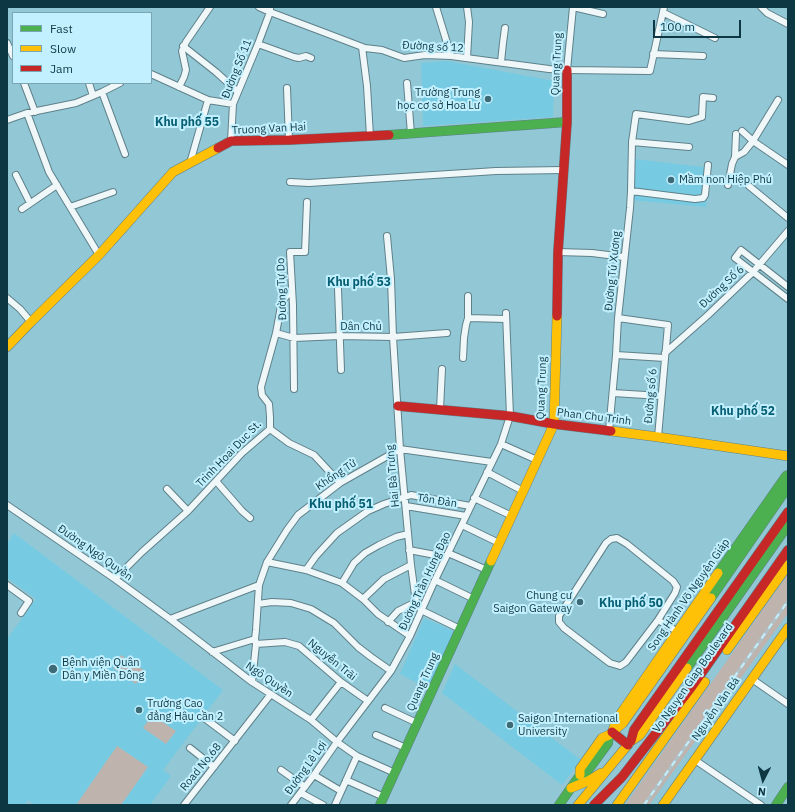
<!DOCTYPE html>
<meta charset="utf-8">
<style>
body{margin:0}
#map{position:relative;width:795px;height:812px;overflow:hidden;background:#92c7d5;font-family:"IBM Plex Sans",sans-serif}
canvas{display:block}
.frame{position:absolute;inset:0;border:8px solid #0d3843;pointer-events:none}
.legend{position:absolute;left:12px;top:12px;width:140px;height:72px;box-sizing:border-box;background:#c3f0fe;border:1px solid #7aa6b3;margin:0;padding:5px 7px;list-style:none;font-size:12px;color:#0d3843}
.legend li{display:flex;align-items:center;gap:8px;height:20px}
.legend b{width:20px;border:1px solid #7aa6b3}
.north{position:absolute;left:743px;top:760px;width:40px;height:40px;-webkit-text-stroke:3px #c3f0fe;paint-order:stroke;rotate:186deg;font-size:11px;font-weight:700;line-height:16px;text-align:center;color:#0d3843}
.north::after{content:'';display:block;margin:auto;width:14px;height:18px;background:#0d3843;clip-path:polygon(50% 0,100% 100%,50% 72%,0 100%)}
.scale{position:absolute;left:653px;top:20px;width:88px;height:18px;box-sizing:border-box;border:2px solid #0d3843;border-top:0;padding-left:5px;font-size:12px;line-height:14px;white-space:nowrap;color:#0d3843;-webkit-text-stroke:3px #c3f0fe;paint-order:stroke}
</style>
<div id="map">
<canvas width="795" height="812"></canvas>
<div class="frame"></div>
<ul class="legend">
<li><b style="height:5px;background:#4caf50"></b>Fast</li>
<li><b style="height:5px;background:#ffc107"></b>Slow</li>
<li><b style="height:5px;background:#c62828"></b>Jam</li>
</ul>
<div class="north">N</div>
<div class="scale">100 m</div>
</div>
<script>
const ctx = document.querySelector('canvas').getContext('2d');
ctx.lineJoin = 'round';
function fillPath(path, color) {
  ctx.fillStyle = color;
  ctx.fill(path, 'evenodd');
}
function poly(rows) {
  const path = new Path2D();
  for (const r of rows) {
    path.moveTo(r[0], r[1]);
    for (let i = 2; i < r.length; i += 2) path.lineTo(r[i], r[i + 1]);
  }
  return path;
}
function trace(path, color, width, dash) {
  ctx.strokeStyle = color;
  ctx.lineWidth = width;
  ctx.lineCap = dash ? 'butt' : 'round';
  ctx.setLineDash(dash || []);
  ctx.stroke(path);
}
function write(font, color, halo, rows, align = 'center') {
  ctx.font = font + ' "IBM Plex Sans",sans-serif';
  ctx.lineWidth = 4;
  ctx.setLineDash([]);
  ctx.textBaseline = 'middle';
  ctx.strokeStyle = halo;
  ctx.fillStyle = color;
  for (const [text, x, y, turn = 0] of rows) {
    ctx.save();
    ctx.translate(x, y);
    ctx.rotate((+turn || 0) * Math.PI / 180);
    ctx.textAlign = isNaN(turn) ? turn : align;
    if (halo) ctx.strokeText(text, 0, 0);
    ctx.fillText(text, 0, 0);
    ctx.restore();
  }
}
const built = poly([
 [447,61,554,81,553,117,423,126,421,63],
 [634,159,711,168,706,207,631,200],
 [14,533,223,690,163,770,171,776,150,805,35,805,28,800,25,805,7,805,7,639,36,599,7,578,7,544],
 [424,618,454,631,430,690,400,674],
 [455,664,581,760,562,785,442,693]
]);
const green = poly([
 [788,574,788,613,649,805,625,805],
 [121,655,145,671,136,684,113,668],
 [152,715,176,731,166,744,143,728],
 [117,746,148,767,121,805,76,805]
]);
const street = poly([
 [259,7,270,12,323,32,365,48,382,50,404,58,425,55,451,56,549,69,567,70,650,71,664,7],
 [436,7,451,56],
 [467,7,469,22,467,58],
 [573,7,603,14],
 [761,7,767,13,788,24],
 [664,13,715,38],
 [7,43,13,56],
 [258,44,294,57,299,58,306,56,311,58],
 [183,46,216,72,238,92],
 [362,47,367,86,370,136],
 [653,54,703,56],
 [501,62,503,43,505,28],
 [567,70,573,7],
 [151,74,208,100,233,104],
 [24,83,35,112],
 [89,83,93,96],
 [407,83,411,134],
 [179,87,184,77,186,70,182,51,186,42,210,7],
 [287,88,289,140],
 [102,92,125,154],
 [27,113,49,172,99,255],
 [7,120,27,113,76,103,102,92,120,83],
 [742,131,753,141,788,165],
 [231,141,233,104,258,44,270,12,270,7],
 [632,142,689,147],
 [735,157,736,134],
 [190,163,208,100],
 [16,175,30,203],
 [290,182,309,183,496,171,564,170],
 [728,185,732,164,735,157,744,152,753,141,778,100],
 [749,186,788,218],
 [631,191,695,199,703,198,705,195,708,165],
 [70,207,113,192],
 [22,209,57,185],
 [387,236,391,279,393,337,400,449,411,565,416,602,421,610,460,629],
 [558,252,592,253,624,257],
 [788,287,741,250,735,258,788,299],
 [338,289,341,370],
 [468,296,468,318,506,319],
 [7,298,20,309,31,322],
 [618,318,668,325,658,437],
 [276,333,294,338,340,336,393,337,447,333],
 [665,353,708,315,753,272,788,231],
 [616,355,665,358],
 [463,358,464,338,466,325,468,318],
 [294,389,293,305,290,252,305,252,307,202],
 [613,393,661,396],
 [440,409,442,369],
 [270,429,289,443,314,455,340,483],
 [609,431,616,355,618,318,630,208,631,191,632,142,636,114,689,121,702,117,703,97,713,98],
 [501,444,537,460],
 [487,472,523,491],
 [216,481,242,511,250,518],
 [167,489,188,511],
 [474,498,512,516],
 [7,505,115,579,170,619,252,682,311,720,337,742,357,756,395,773],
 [406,506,466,516],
 [462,525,499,543],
 [409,550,446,557],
 [448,553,487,570],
 [267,562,306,570,342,583,363,599,378,614,410,636],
 [306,570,316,556,337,533,368,511,384,504,411,495,470,506],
 [115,579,142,552,188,511,242,453,270,429,270,417,269,404,262,395,261,387,276,333,282,301,291,291],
 [435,580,474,599],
 [342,583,354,563,365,553,379,545,396,537,408,534],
 [7,585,29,601,21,613],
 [363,599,384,579,411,565],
 [258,604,272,602,291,603,311,609,334,623,358,647,371,657,391,671],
 [170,619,259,585],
 [658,620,626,662,620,666,610,663,564,628,559,622,559,616,606,543,611,539,617,538,627,544,673,581,677,587,675,593,658,620,678,632],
 [388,622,398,611,416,602],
 [256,644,285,642,299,646,341,682,368,701],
 [212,652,255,639],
 [752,679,788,704],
 [252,682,256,644,255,639,256,630,259,585,267,562,287,530,298,515,340,483,400,449,492,462],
 [385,708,417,723],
 [203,717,235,741],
 [311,720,341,682],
 [376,735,406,748],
 [190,748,214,767],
 [695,760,761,805],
 [281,770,305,787],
 [314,775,341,791],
 [346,780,384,797],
 [301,793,323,805],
 [184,805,271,694],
 [291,805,314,775,337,742,391,671,410,636,435,580,501,444,510,416,506,313],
 [335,805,357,756]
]);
const fast = poly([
 [389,135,567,122],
 [718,573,786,476,788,475],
 [711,598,788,487],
 [687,668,788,525],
 [380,805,491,561],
 [559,805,580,775,586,773,608,743,609,735],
 [776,805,788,787]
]);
const slow = poly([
 [7,347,31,322,99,255,173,172,218,148],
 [611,431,658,437,788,456],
 [491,561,554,424,557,316],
 [727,650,788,565],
 [613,730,617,719,718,573],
 [580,775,580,769,602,738,609,735,623,723,711,598],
 [571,788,588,781,601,773],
 [578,805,631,741,640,735,687,668],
 [617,805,705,682],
 [663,805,788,628]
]);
const jam = poly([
 [218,148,231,141,289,140,389,135],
 [557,316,558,252,567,122,567,70],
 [398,406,510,416,554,424,611,431],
 [612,732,628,745],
 [631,741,634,730,788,512],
 [594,805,622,777,691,688,788,550]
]);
const rail = poly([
 [644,805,788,601]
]);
const markers = [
 [488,99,4,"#3c6a76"],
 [671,180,4,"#3c6a76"],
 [580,602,4,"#3c6a76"],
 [53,669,5,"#3c6a76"],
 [139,710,4,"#3c6a76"],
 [510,725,4,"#3c6a76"]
];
const streetNames = [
 ["Đường số 12",433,47,3],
 ["Quang Trung",557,64,-87],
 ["Đường Số 11",237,69,-68],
 ["Truong Van Hai",269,129,-3],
 ["Đường Tú Xương",613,271,-84],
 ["Đường Số 6",722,287,-43],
 ["Đường Tự Do",282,289,-92],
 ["Dân Chủ",361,327],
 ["Quang Trung",542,388,-88],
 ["Đường số 6",651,396,-85],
 ["Phan Chu Trinh",594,417,7],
 ["Trinh Hoai Duc St.",229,454,-46],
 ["Khổng Tử",336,475,-34],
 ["Hai Bà Trưng",393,476,-95],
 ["Tôn Đản",437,501,9],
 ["Đường Ngô Quyền",95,553,35],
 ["Đường Trần Hưng Đạo",425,581,-65],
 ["Song Hành Võ Nguyên Giáp",689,595,-55],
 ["Nguyễn Trãi",332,660,39],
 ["Vo Nguyen Giap Boulevard",693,678,-55],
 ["Ngô Quyền",269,680,34],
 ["Quang Trung",423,682,-66],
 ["Nguyễn Văn Bá",716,709,-55],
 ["Road No.68",201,767,-51],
 ["Đường Lê Lợi",306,768,-54]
];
const poiNames = [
 ["Trường Trung",480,93,"right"],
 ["học cơ sở Hoa Lư",480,106,"right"],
 ["Mầm non Hiệp Phú",679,180],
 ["Chung cư",572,596,"right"],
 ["Saigon Gateway",572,609,"right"],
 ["Bệnh viện Quân",62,663],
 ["Dân y Miền Đông",62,676],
 ["Trường Cao",147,704],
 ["đẳng Hậu cần 2",147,717],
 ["Saigon International",518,719],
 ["University",518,732]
];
const neighbourhoodNames = [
 ["Khu phố 55",187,123],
 ["Khu phố 53",359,283],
 ["Khu phố 52",743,412],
 ["Khu phố 51",341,505],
 ["Khu phố 50",631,604]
];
fillPath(built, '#76cbe2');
fillPath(green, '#bfb3ae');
trace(street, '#5f818a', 8);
trace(fast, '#5f818a', 10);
trace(slow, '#5f818a', 10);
trace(jam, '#5f818a', 10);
trace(street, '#eff7f9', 6);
trace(fast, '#4caf50', 9);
trace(slow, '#ffc107', 9);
trace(jam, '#c62828', 9);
trace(rail, '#b1c0c4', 3.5);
trace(rail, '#c3f0fe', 2, [6]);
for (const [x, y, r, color] of markers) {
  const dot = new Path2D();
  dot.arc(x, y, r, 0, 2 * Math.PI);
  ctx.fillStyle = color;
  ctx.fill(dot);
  trace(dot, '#c3f0fe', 1.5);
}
write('11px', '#0d3843', '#c3f0fe', streetNames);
write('11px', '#0d3843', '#c3f0fe', poiNames, 'left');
write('bold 12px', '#055e72', '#c3f0fe', neighbourhoodNames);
</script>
